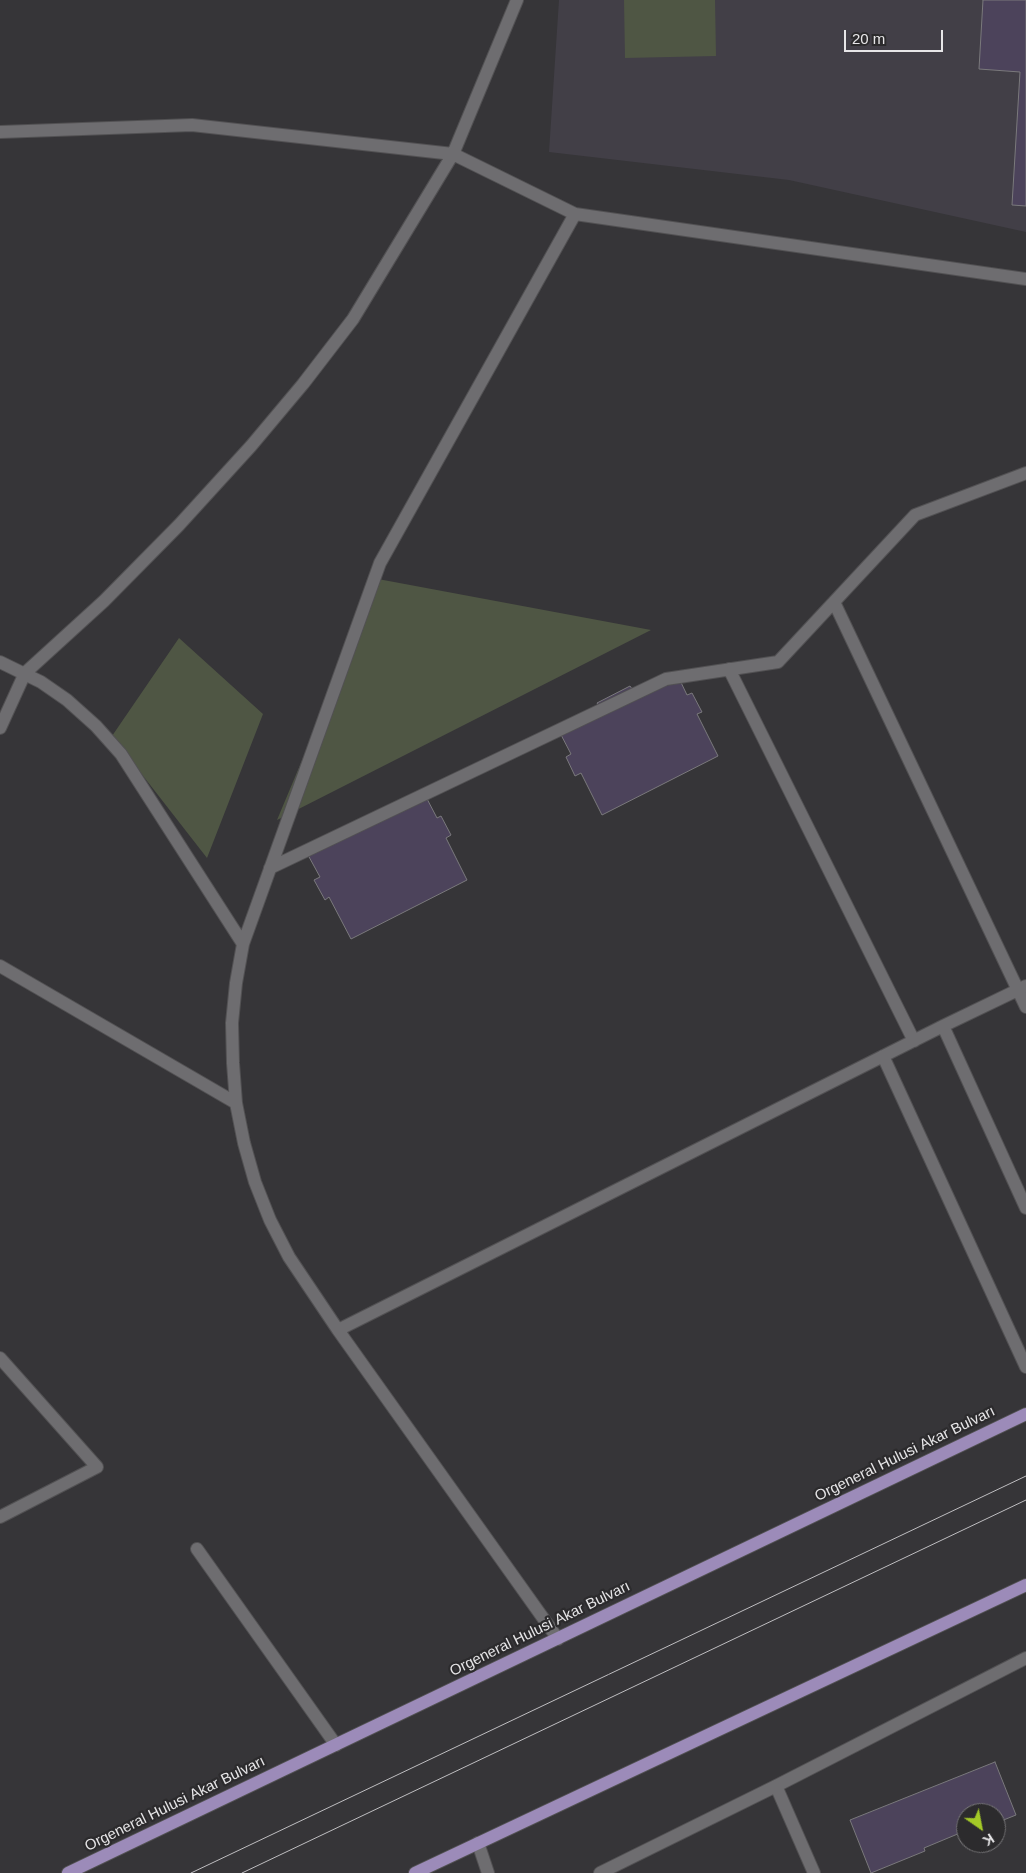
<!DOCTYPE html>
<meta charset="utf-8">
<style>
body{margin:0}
#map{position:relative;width:1026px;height:1873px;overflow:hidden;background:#363538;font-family:Arial,sans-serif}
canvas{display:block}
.north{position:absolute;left:956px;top:1803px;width:50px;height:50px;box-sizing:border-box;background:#2c2b2d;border:1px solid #777678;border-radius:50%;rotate:147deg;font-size:14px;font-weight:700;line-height:20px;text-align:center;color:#e7e6e8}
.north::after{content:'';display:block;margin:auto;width:18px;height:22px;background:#a3c927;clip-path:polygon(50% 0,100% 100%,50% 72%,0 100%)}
.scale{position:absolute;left:844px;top:30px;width:99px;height:22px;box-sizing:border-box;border:2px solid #e7e6e8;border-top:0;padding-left:6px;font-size:15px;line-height:18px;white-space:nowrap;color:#e7e6e8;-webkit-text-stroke:4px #2c2b2d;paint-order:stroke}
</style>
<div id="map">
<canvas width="1026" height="1873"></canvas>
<div class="north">K</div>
<div class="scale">20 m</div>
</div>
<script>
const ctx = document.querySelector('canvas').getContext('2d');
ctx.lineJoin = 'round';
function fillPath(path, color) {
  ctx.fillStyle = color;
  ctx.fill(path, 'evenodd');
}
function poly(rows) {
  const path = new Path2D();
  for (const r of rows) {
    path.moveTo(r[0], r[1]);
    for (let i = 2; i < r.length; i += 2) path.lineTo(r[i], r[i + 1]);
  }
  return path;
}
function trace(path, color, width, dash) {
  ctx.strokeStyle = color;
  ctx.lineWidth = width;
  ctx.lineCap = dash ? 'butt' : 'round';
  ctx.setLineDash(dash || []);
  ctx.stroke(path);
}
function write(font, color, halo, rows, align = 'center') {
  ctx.font = font + ' Arial,sans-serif';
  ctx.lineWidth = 4.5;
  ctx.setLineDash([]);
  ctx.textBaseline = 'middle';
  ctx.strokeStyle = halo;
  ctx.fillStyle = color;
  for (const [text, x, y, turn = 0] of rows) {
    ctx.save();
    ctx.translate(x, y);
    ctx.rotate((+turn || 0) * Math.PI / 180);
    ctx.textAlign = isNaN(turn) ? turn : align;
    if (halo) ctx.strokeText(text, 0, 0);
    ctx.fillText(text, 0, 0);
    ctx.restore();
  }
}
const built = poly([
 [559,0,1026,0,1026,232,789,180,549,152]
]);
const green = poly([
 [624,0,715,0,716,56,625,58],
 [378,579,651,630,277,820],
 [179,638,263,714,207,858,112,736]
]);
const building = poly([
 [983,0,1026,0,1026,206,1012,205,1020,72,979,69,983,0],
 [676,672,687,695,692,693,702,712,697,714,718,756,602,815,581,773,575,776,566,757,571,754,559,731,601,710,597,703,630,686,635,693,676,672],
 [425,795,437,818,441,816,451,835,446,838,467,880,351,939,329,897,325,900,314,880,320,877,308,855,425,795],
 [995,1762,1016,1815,996,1823,996,1813,966,1813,966,1835,961,1837,960,1833,924,1848,925,1851,871,1873,850,1820,995,1762]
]);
const street = poly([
 [0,132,192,125,453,154,575,214,1026,279],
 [834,602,1026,1007],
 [0,662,41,682,67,700,96,726,121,754,243,944],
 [729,669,914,1041],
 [0,728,25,673,104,601,179,525,251,446,303,384,353,319,453,154,517,0],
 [270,868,666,679,778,662,915,515,1026,473],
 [0,966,236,1103],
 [943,1026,1026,1208],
 [883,1056,1026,1367],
 [338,1330,943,1026,1026,986],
 [0,1358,97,1467,0,1517],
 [197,1549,336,1745],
 [558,1639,338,1330,289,1257,270,1220,255,1182,244,1143,236,1103,233,1063,232,1023,236,983,243,944,380,563,575,214],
 [776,1786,814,1873],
 [478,1843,488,1873],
 [600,1873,776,1786,1026,1658]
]);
const primary = poly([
 [68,1873,1026,1414],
 [415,1873,1026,1585]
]);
const tram = poly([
 [191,1873,1026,1476],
 [242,1873,1026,1500]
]);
const streetNames = [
 ["Orgeneral Hulusi Akar Bulvarı",905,1454,-26],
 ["Orgeneral Hulusi Akar Bulvarı",540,1629,-26],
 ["Orgeneral Hulusi Akar Bulvarı",175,1804,-26]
];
fillPath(built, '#423f47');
fillPath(green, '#4f5644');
fillPath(building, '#4c435b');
trace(building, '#7a797c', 1);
trace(street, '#525153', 14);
trace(primary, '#525153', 14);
trace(street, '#6e6d70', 12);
trace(primary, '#9c8bb9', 12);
trace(tram, '#bfbec1', 1);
write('15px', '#e7e6e8', '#2c2b2d', streetNames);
</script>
